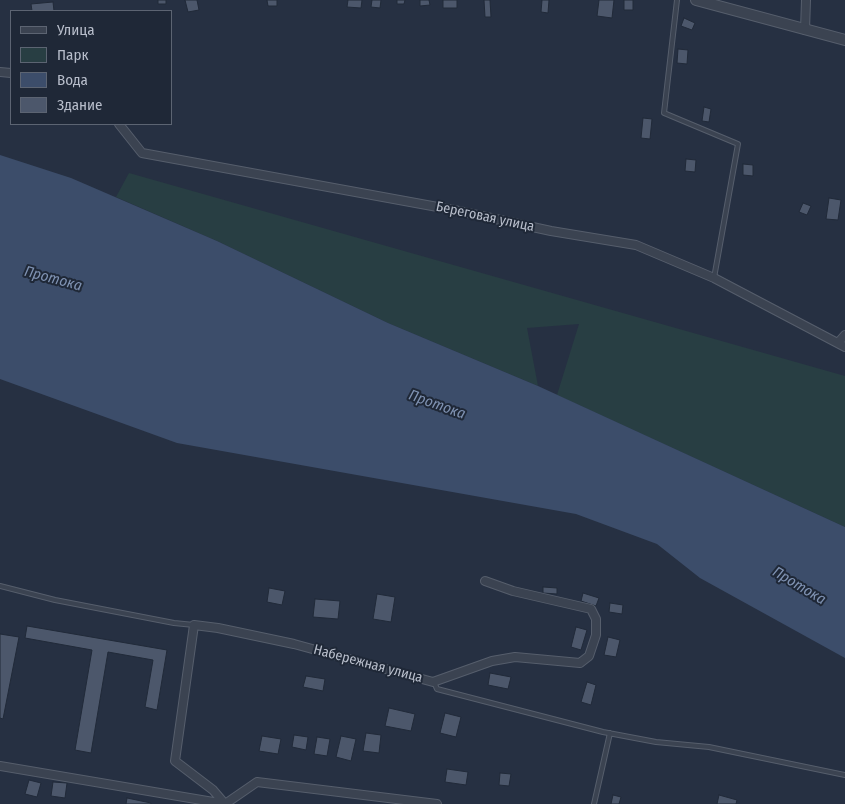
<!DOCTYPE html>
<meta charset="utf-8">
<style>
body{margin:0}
#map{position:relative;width:845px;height:804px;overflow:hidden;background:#263042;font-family:"Fira Sans Condensed",sans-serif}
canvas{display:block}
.legend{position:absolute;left:10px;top:10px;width:162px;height:115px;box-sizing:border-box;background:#1f2837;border:1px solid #5c6472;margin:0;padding:6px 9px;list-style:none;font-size:15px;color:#b8becb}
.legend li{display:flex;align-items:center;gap:10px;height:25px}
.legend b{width:25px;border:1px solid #5c6472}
</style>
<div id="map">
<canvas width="845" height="804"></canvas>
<ul class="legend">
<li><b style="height:6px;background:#3b4351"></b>Улица</li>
<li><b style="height:14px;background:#283e43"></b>Парк</li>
<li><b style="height:14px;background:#3c4d6a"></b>Вода</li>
<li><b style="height:14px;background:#4c576b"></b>Здание</li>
</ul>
</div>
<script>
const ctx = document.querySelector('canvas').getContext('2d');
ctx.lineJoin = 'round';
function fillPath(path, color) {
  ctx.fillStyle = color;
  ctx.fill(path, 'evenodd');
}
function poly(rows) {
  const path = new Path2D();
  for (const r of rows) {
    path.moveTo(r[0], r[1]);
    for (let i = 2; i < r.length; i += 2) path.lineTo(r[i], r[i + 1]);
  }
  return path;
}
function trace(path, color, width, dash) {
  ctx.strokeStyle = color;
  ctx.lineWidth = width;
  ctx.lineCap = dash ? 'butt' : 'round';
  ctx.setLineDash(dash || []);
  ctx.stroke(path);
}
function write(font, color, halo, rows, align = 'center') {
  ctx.font = font + ' "Fira Sans Condensed",sans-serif';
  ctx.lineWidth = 4;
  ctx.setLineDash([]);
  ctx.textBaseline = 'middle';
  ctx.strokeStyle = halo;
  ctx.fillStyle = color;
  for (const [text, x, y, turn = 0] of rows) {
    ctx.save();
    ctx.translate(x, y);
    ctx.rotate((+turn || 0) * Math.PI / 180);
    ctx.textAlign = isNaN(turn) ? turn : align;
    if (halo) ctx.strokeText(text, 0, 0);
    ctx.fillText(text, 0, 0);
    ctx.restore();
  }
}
const green = poly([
 [129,173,845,376,845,527,557,395,579,324,527,328,538,386,388,323,217,241,116,197]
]);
const water = poly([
 [0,155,71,178,217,241,388,323,538,386,845,527,845,658,700,578,657,544,576,514,177,443,0,379]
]);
const building = poly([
 [158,0,166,0,166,4,158,4,158,0],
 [185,0,197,0,199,10,188,12,185,0],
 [267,0,277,0,277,6,268,6,267,0],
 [348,0,362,0,361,8,347,7,348,0],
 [372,0,381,0,380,8,371,7,372,0],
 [397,0,405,0,404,4,397,4,397,0],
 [420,0,429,0,430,5,420,6,420,0],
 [443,0,457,0,457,8,443,8,443,0],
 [484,0,490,0,491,17,485,17,484,0],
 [542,0,549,0,548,13,541,12,542,0],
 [599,0,614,0,612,18,597,16,599,0],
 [624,0,633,0,633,10,624,10,624,0],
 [53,2,54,11,32,11,31,4,53,2],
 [684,18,695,23,692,30,681,26,684,18],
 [678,49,688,50,687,64,677,63,678,49],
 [704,107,711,109,709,122,702,121,704,107],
 [643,118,652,119,650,139,641,138,643,118],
 [686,159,696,160,695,172,685,171,686,159],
 [743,164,753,165,753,176,743,175,743,164],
 [829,198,841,200,838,220,826,219,829,198],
 [803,203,811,206,807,215,799,212,803,203],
 [543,587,557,588,557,594,543,593,543,587],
 [269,588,285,591,282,605,267,602,269,588],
 [583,593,599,598,596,606,581,601,583,593],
 [377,594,395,597,391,622,373,619,377,594],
 [315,599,340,601,338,619,313,617,315,599],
 [610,603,623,605,622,614,609,612,610,603],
 [27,626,167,650,157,710,145,707,153,660,108,652,91,753,75,750,92,650,25,638,27,626],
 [576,627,587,630,581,650,571,647,576,627],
 [0,634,19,637,3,719,0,718,0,634],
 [608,637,620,640,616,657,604,655,608,637],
 [490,673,511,677,508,689,488,685,490,673],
 [306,676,325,679,323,691,303,687,306,676],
 [587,682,596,685,591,705,581,702,587,682],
 [389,708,415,714,411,731,385,726,389,708],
 [445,713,461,717,456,737,440,733,445,713],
 [366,733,381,735,379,753,363,751,366,733],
 [294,735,308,737,306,750,292,747,294,735],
 [262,736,281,739,278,754,259,751,262,736],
 [341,736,356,739,351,761,336,757,341,736],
 [317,737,330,739,327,756,314,754,317,737],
 [447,769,468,772,466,785,445,782,447,769],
 [500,773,511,774,509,786,499,785,500,773],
 [29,780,41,783,37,797,25,794,29,780],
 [53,782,67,783,65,798,51,796,53,782],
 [613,795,621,797,619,804,611,804,613,795],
 [719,795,737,800,736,804,717,804,719,795],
 [127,798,151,803,151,804,126,804,127,798]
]);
const service = poly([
 [677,0,664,113,738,144,714,278],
 [0,586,55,600,174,623,194,625],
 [434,682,437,689,603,732,656,742,709,747,845,775],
 [594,804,610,733]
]);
const minor = poly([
 [805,30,806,0],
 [0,72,11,73],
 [119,124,142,153,454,210,551,231,636,245,714,278,845,347],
 [838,343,845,335],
 [0,766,225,804,257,782,437,804],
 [225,804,213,790,175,761,194,625,218,628,294,644,433,682,492,661,515,657,580,663,589,656,596,635,596,619,591,609,513,591,485,581]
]);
const tertiary = poly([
 [696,0,845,40]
]);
const streetNames = [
 ["Береговая улица",485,217,12],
 ["Набережная улица",368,664,15]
];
const waterNames = [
 ["Протока",53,279,15],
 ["Протока",437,405,20],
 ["Протока",799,586,31]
];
fillPath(green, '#283e43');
fillPath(water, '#3c4d6a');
fillPath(building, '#4c576b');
trace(building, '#212a39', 1);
trace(service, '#565e6c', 6);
trace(minor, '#565e6c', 10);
trace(tertiary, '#565e6c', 12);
trace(service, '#3b4351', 4);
trace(minor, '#3b4351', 8);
trace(tertiary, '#3b4351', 10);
write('14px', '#b8becb', '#1f2837', streetNames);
write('italic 15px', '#7f92b2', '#1f2837', waterNames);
</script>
